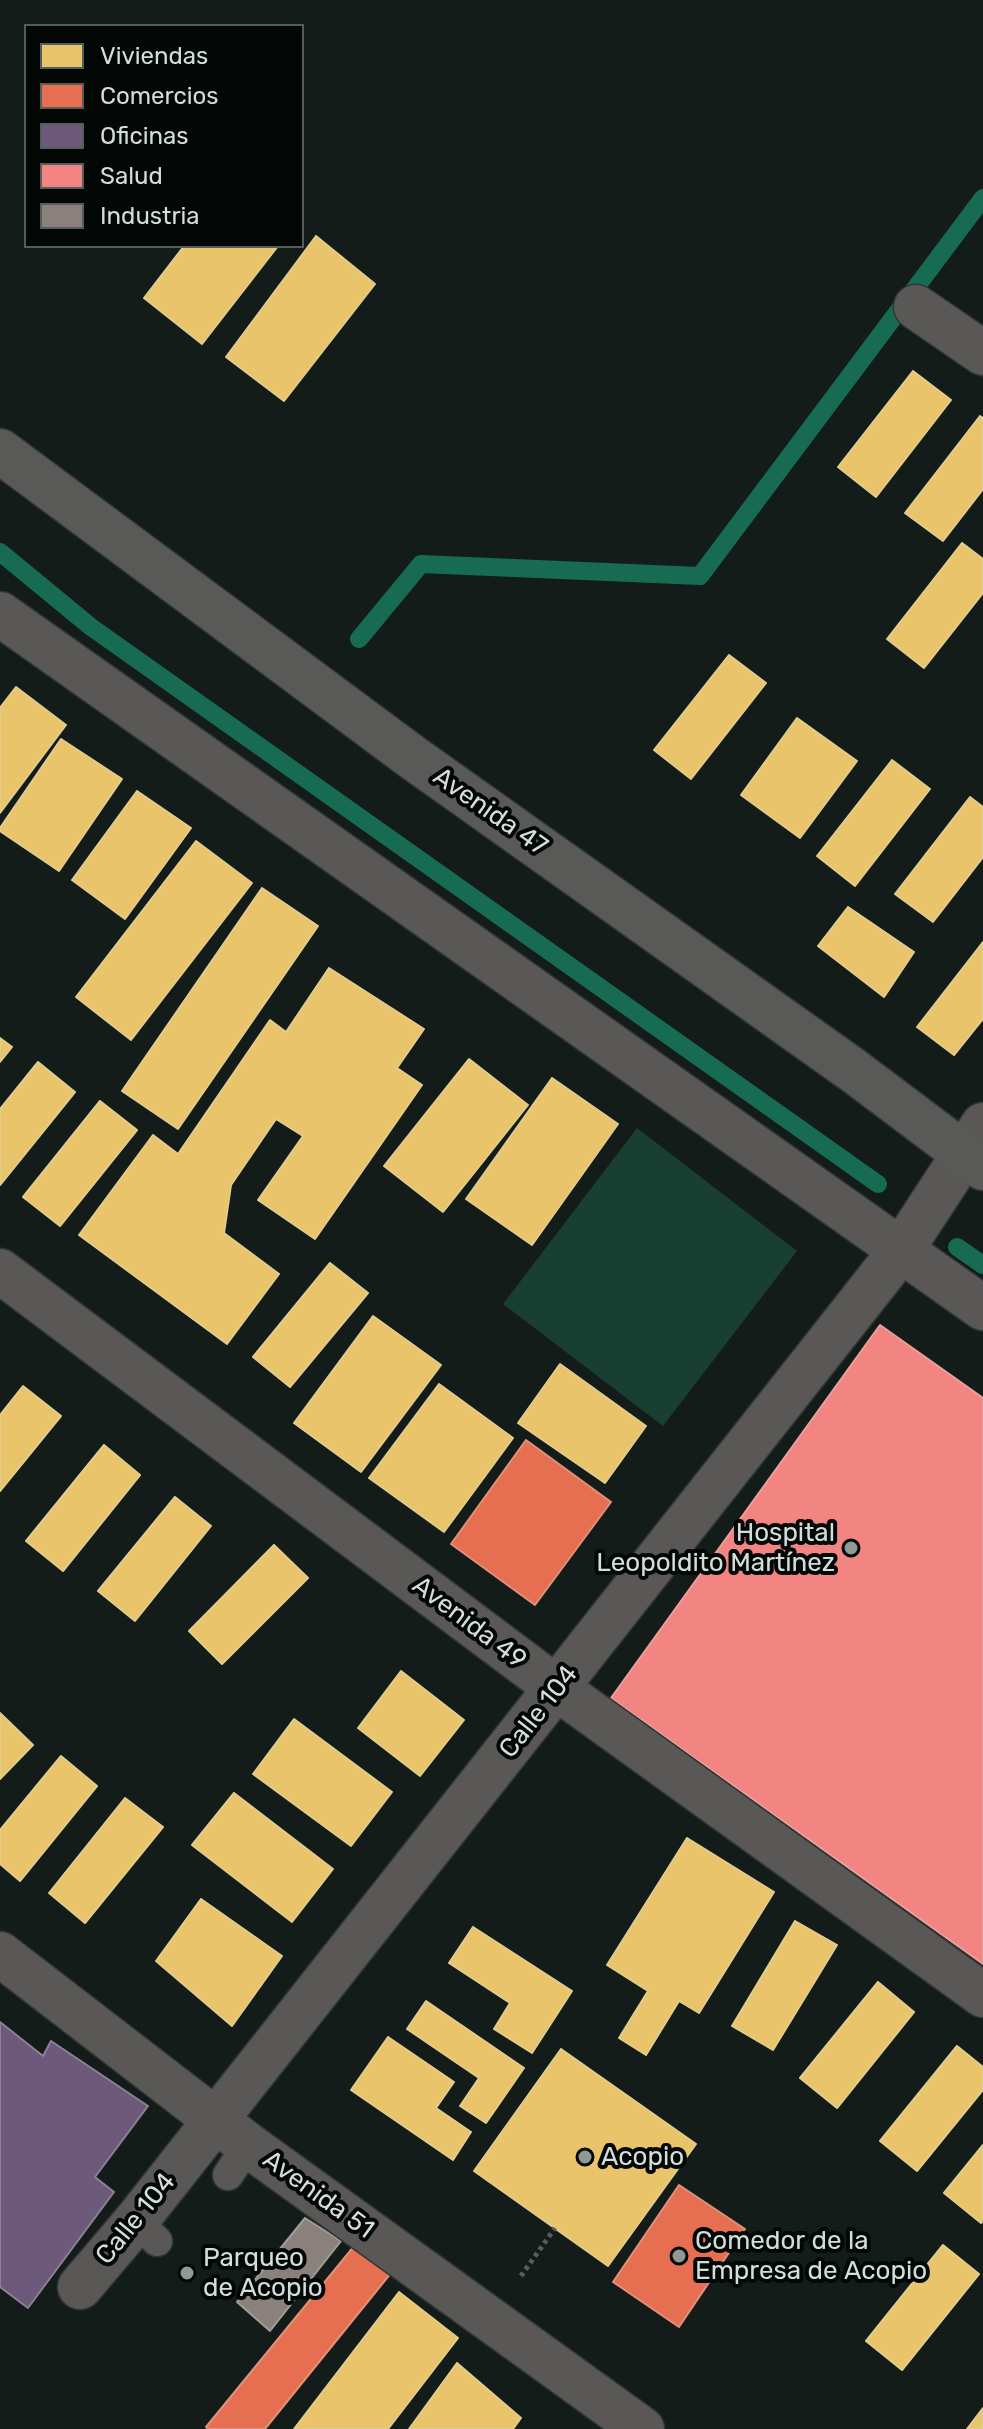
<!DOCTYPE html>
<meta charset="utf-8">
<style>
body{margin:0}
#map{position:relative;width:983px;height:2429px;overflow:hidden;background:#141c19;font-family:Rubik,sans-serif}
canvas{display:block}
.legend{position:absolute;left:24px;top:24px;width:280px;height:224px;box-sizing:border-box;background:#030806;border:2px solid #565d5a;margin:0;padding:10px 14px;list-style:none;font-size:24px;color:#d3ddd9}
.legend li{display:flex;align-items:center;gap:16px;height:40px}
.legend b{width:40px;border:2px solid #565d5a}
</style>
<div id="map">
<canvas width="983" height="2429"></canvas>
<ul class="legend">
<li><b style="height:22px;background:#e9c46a"></b>Viviendas</li>
<li><b style="height:22px;background:#e76f51"></b>Comercios</li>
<li><b style="height:22px;background:#6d597a"></b>Oficinas</li>
<li><b style="height:22px;background:#f28482"></b>Salud</li>
<li><b style="height:22px;background:#8a817c"></b>Industria</li>
</ul>
</div>
<script>
const ctx = document.querySelector('canvas').getContext('2d');
ctx.lineJoin = 'round';
function fillPath(path, color) {
  ctx.fillStyle = color;
  ctx.fill(path, 'evenodd');
}
function poly(rows) {
  const path = new Path2D();
  for (const r of rows) {
    path.moveTo(r[0], r[1]);
    for (let i = 2; i < r.length; i += 2) path.lineTo(r[i], r[i + 1]);
  }
  return path;
}
function trace(path, color, width, dash) {
  ctx.strokeStyle = color;
  ctx.lineWidth = width;
  ctx.lineCap = dash ? 'butt' : 'round';
  ctx.setLineDash(dash || []);
  ctx.stroke(path);
}
function write(font, color, halo, rows, align = 'center') {
  ctx.font = font + ' Rubik,sans-serif';
  ctx.lineWidth = 8;
  ctx.setLineDash([]);
  ctx.textBaseline = 'middle';
  ctx.strokeStyle = halo;
  ctx.fillStyle = color;
  for (const [text, x, y, turn = 0] of rows) {
    ctx.save();
    ctx.translate(x, y);
    ctx.rotate((+turn || 0) * Math.PI / 180);
    ctx.textAlign = isNaN(turn) ? turn : align;
    if (halo) ctx.strokeText(text, 0, 0);
    ctx.fillText(text, 0, 0);
    ctx.restore();
  }
}
const green = poly([
 [637,1128,797,1251,663,1426,503,1304]
]);
const homes = poly([
 [316,236,375,284,284,401,226,357,316,236],
 [184,246,278,246,202,344,144,298,184,246],
 [913,371,951,400,876,497,838,467,913,371],
 [980,416,983,418,983,489,943,541,905,513,980,416],
 [962,543,983,559,983,593,924,668,887,639,962,543],
 [729,655,766,683,691,779,654,750,729,655],
 [16,687,66,725,0,813,0,708,16,687],
 [797,718,857,761,800,838,741,795,797,718],
 [61,739,122,779,59,871,0,831,0,828,61,739],
 [892,760,930,789,855,886,817,856,892,760],
 [137,791,191,828,125,919,72,880,137,791],
 [970,797,983,807,983,857,933,922,895,894,970,797],
 [196,841,252,883,131,1040,76,997,196,841],
 [262,888,318,926,178,1129,122,1091,262,888],
 [848,907,914,952,884,997,818,946,848,907],
 [983,942,983,1019,954,1055,917,1027,983,942],
 [329,968,424,1029,397,1068,422,1085,315,1239,258,1200,303,1136,276,1119,231,1185,224,1233,279,1274,227,1344,79,1235,153,1135,178,1154,270,1020,286,1032,329,968],
 [0,1038,12,1047,0,1062,0,1038],
 [469,1059,528,1105,443,1212,384,1166,469,1059],
 [38,1062,75,1092,0,1185,0,1109,38,1062],
 [552,1078,618,1124,532,1245,466,1199,552,1078],
 [100,1101,137,1130,60,1226,23,1197,100,1101],
 [330,1263,368,1293,290,1387,253,1357,330,1263],
 [373,1316,441,1365,361,1472,294,1423,373,1316],
 [560,1364,646,1426,605,1483,518,1423,560,1364],
 [439,1384,513,1438,444,1532,369,1478,439,1384],
 [23,1386,61,1416,0,1491,0,1415,23,1386],
 [104,1445,140,1475,63,1571,26,1541,104,1445],
 [175,1497,211,1526,135,1621,98,1591,175,1497],
 [274,1545,308,1578,222,1664,189,1631,274,1545],
 [401,1671,464,1720,420,1776,358,1728,401,1671],
 [0,1713,33,1745,0,1779,0,1713],
 [294,1719,392,1792,351,1846,253,1774,294,1719],
 [61,1756,97,1786,20,1881,0,1864,0,1830,61,1756],
 [234,1793,333,1869,292,1922,192,1845,234,1793],
 [125,1798,163,1827,85,1923,49,1893,125,1798],
 [687,1838,774,1892,699,2013,679,2001,646,2055,619,2038,648,1991,607,1965,687,1838],
 [201,1899,282,1956,232,2026,156,1961,201,1899],
 [795,1921,837,1945,773,2050,732,2026,795,1921],
 [473,1927,572,1991,532,2053,494,2029,510,2003,449,1963,473,1927],
 [878,1982,914,2012,837,2108,800,2078,878,1982],
 [426,2001,524,2068,486,2123,460,2106,479,2078,407,2029,426,2001],
 [388,2037,454,2082,436,2108,471,2132,453,2160,351,2090,388,2037],
 [957,2046,983,2067,983,2090,917,2171,880,2141,957,2046],
 [561,2049,696,2144,608,2266,474,2171,561,2049],
 [983,2145,983,2221,981,2223,944,2193,983,2145],
 [943,2245,979,2274,902,2370,866,2341,943,2245],
 [399,2292,458,2338,388,2429,294,2429,399,2292],
 [457,2363,521,2418,513,2429,409,2429,457,2363],
 [983,2408,983,2429,967,2429,983,2408]
]);
const shops = poly([
 [526,1440,611,1502,535,1605,451,1544,526,1440],
 [679,2185,745,2229,679,2327,613,2282,679,2185],
 [355,2245,391,2273,265,2429,208,2429,206,2427,355,2245]
]);
const offices = poly([
 [0,2022,43,2056,51,2041,148,2106,95,2177,114,2192,28,2308,0,2287,0,2022]
]);
const health = poly([
 [880,1325,983,1398,983,1964,611,1698,880,1325]
]);
const industry = poly([
 [305,2218,341,2241,270,2331,237,2302,305,2218]
]);
const stream = poly([
 [0,552,91,627,878,1184],
 [359,639,421,564,700,576,983,198],
 [957,1247,983,1265]
]);
const path = poly([
 [521,2276,555,2228]
]);
const service = poly([
 [228,2175,248,2145],
 [136,2221,157,2241]
]);
const minor = poly([
 [916,307,983,353],
 [0,614,983,1308],
 [0,1271,558,1689,983,1995],
 [0,1954,248,2145,642,2429],
 [80,2287,136,2221,902,1249,983,1125]
]);
const primary = poly([
 [0,451,412,757,854,1071,983,1168]
]);
const markers = [
 [851,1548,8,"#909996"],
 [585,2157,8,"#909996"],
 [679,2256,8,"#909996"],
 [187,2273,8,"#909996"]
];
const streetNames = [
 ["Avenida 47",490,812,35],
 ["Avenida 49",469,1623,37],
 ["Calle 104",539,1712,-52],
 ["Avenida 51",318,2195,36],
 ["Calle 104",136,2219,-51]
];
const poiNames = [
 ["Hospital",835,1533,"right"],
 ["Leopoldito Martínez",835,1563,"right"],
 ["Acopio",601,2157],
 ["Comedor de la",695,2241],
 ["Empresa de Acopio",695,2271],
 ["Parqueo",203,2258],
 ["de Acopio",203,2288]
];
fillPath(green, '#183f31');
fillPath(homes, '#e9c46a');
trace(homes, '#e2cc8b', 2);
fillPath(shops, '#e76f51');
trace(shops, '#e1907a', 2);
fillPath(offices, '#6d597a');
trace(offices, '#8c8196', 2);
fillPath(health, '#f28482');
trace(health, '#e99f9c', 2);
fillPath(industry, '#8a817c');
trace(industry, '#a09d98', 2);
trace(stream, '#166b52', 18);
trace(service, '#303634', 33);
trace(minor, '#303634', 47);
trace(primary, '#303634', 47);
trace(path, '#5a5b5a', 5, [4, 4]);
trace(service, '#5a5857', 30);
trace(minor, '#5a5857', 44);
trace(primary, '#595958', 44);
for (const [x, y, r, color] of markers) {
  const dot = new Path2D();
  dot.arc(x, y, r, 0, 2 * Math.PI);
  ctx.fillStyle = color;
  ctx.fill(dot);
  trace(dot, '#030806', 3);
}
write('26px', '#d3ddd9', '#030806', streetNames);
write('26px', '#d3ddd9', '#030806', poiNames, 'left');
</script>
